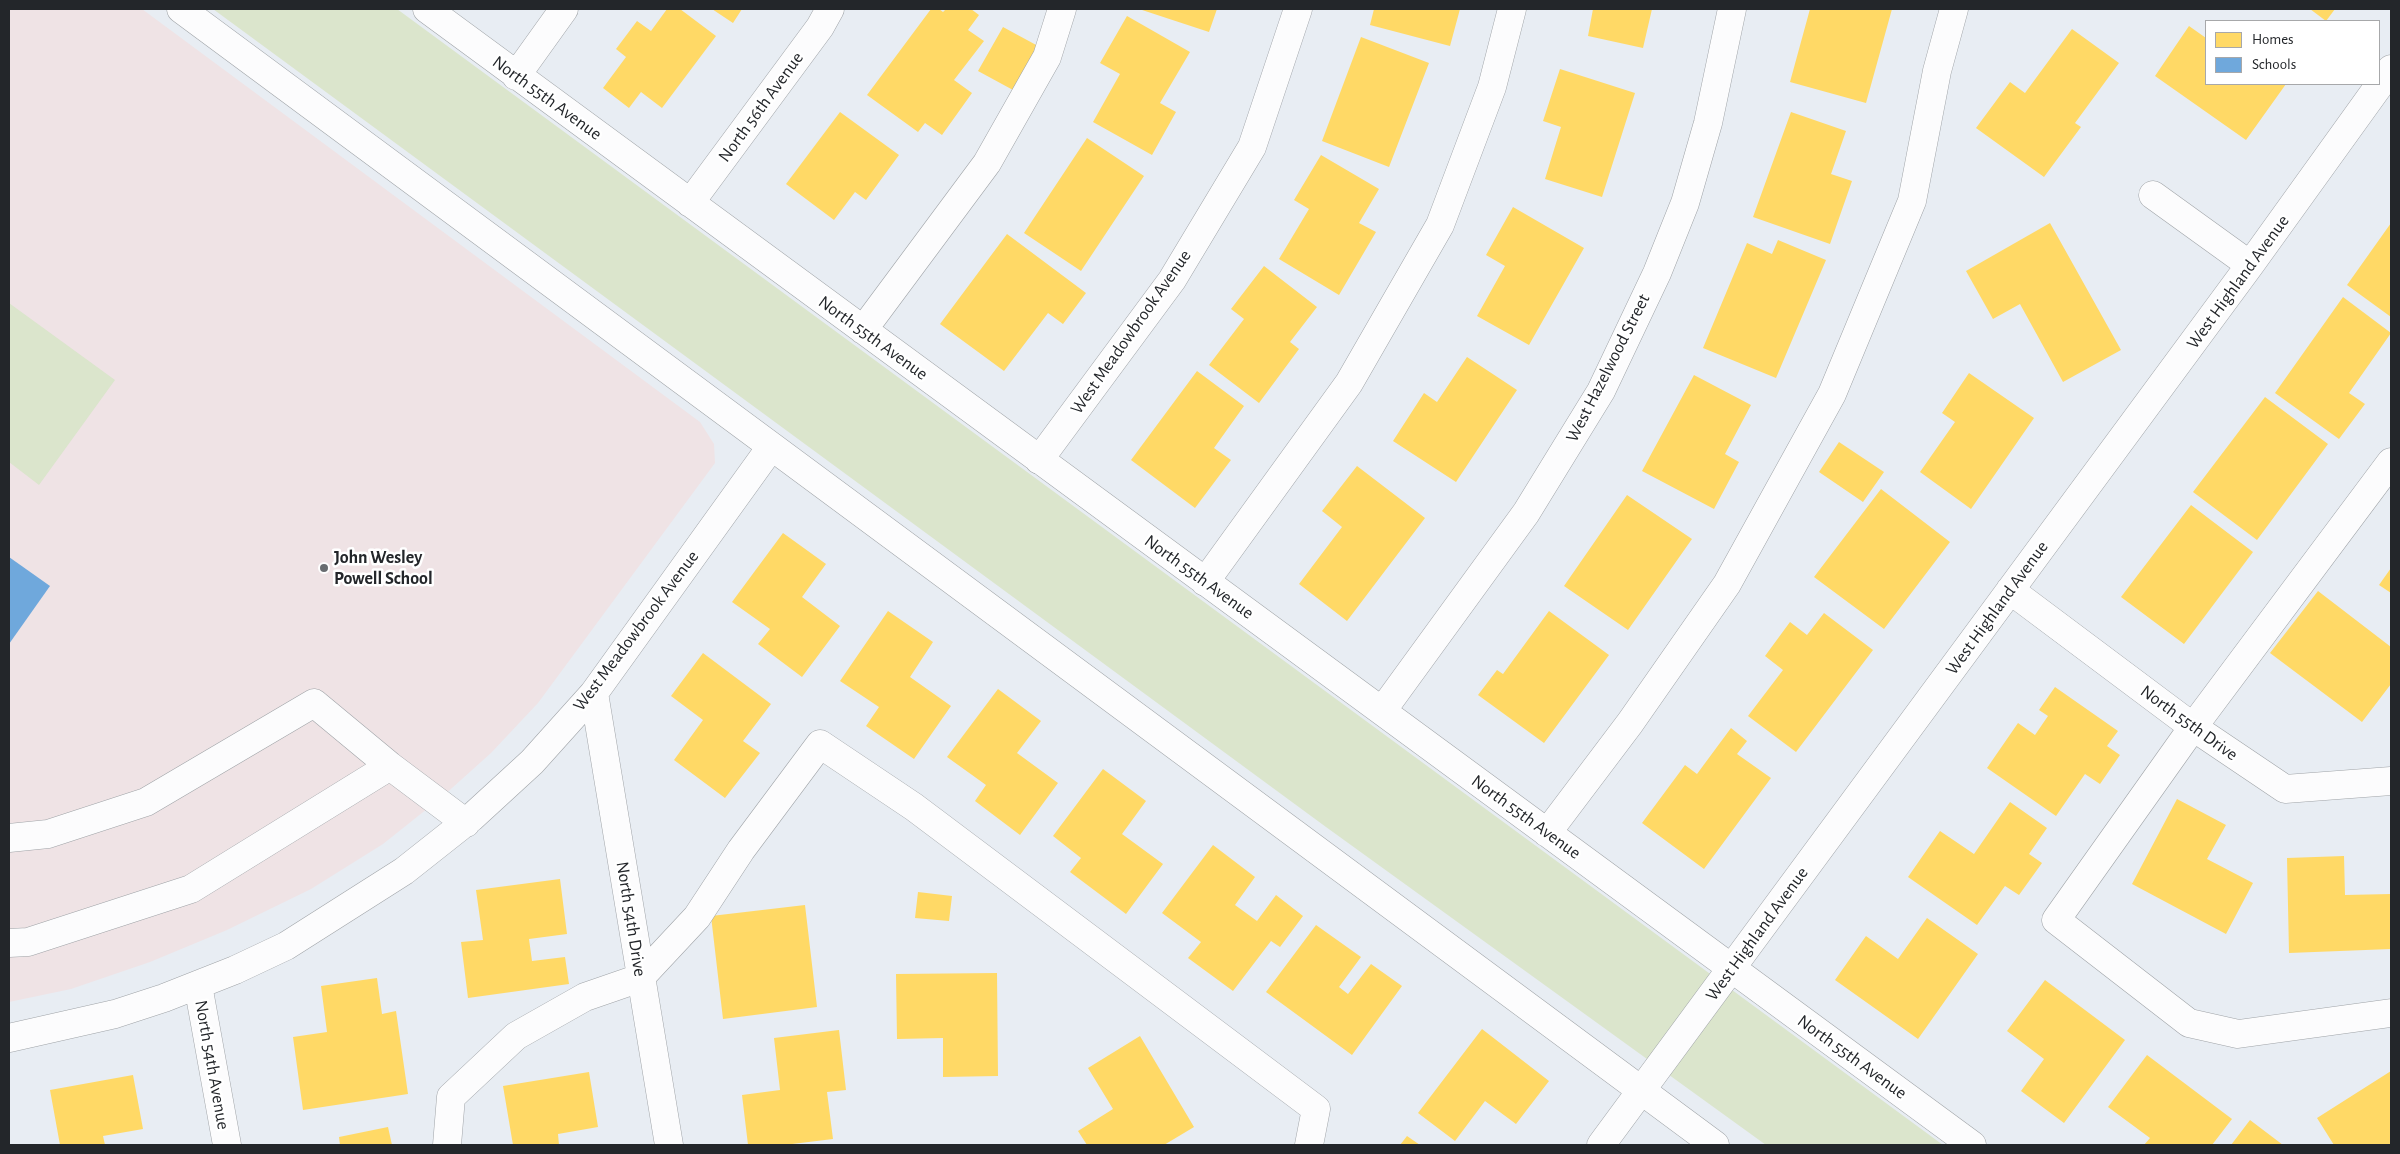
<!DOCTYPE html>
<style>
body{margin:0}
#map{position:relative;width:2400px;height:1154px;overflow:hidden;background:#e8edf3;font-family:"Alegreya Sans",sans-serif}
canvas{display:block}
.frame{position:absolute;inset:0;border:10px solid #23262a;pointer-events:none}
.legend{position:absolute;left:2205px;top:20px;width:175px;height:65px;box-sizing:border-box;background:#fff;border:1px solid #a7a8aa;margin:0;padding:6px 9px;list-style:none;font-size:15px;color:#23262a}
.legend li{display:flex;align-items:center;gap:10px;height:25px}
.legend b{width:25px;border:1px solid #a7a8aa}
</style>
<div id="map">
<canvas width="2400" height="1154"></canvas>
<div class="frame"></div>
<ul class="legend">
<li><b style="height:14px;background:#ffd966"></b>Homes</li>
<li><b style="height:14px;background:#6fa8dc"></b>Schools</li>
</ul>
</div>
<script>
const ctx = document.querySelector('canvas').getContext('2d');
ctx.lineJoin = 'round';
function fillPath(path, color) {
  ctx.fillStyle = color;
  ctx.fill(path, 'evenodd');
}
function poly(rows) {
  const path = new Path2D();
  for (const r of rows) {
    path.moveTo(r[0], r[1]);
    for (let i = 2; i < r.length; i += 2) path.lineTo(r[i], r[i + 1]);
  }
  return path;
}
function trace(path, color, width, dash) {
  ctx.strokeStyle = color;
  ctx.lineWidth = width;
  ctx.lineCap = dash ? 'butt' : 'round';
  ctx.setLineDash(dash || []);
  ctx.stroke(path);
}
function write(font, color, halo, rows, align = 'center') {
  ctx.font = font + ' "Alegreya Sans",sans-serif';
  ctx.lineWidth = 5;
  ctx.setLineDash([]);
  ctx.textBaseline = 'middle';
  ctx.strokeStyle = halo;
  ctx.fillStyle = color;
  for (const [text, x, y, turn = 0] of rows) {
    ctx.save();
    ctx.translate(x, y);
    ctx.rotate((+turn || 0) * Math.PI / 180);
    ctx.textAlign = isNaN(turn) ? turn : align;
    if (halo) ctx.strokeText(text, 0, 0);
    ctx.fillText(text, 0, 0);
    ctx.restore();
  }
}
const education = poly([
 [9,9,142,9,700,422,714,444,715,463,538,703,491,753,442,797,383,844,311,889,227,930,150,962,71,989,9,1002]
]);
const green = poly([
 [213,9,397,9,1943,1145,1766,1145,1326,827],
 [9,303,115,380,39,485,9,462]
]);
const homes = poly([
 [667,9,680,9,716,36,662,108,641,92,629,108,603,88,626,57,616,49,637,21,651,31],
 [712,9,742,9,733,23],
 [931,9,939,9,943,12,946,9,971,9,979,15,968,30,984,41,954,80,972,93,942,135,925,123,918,132,867,95],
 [1139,9,1217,9,1209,32],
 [1374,9,1460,9,1450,46,1370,25],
 [1593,9,1652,9,1643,48,1588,36],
 [1810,9,1892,9,1866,103,1790,82],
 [2310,9,2335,9,2326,21],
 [1127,16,1190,52,1160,103,1176,112,1152,155,1093,122,1120,74,1100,63],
 [2189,26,2206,38,2206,84,2286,84,2246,140,2155,76],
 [1003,27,1038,46,1013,90,978,71],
 [2072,29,2119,63,2075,123,2081,127,2044,177,1976,128,2010,82,2025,93],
 [1361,37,1429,63,1389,167,1322,141],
 [1560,69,1635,93,1602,197,1545,179,1561,127,1543,121],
 [840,112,899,155,866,200,855,192,834,220,786,184],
 [1791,112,1846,131,1831,174,1852,181,1830,244,1753,217],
 [1087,138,1144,176,1081,271,1024,233],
 [1321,155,1379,189,1359,223,1376,232,1339,295,1279,259,1309,209,1294,200],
 [1513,207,1584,248,1529,345,1477,316,1505,266,1486,255],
 [2050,223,2121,350,2063,382,2020,304,1993,319,1966,271],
 [2391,223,2391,317,2347,285],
 [1007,234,1086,293,1063,324,1048,313,1004,371,940,324],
 [1778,240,1826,260,1776,378,1703,348,1747,243,1772,254],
 [1264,266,1317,307,1290,342,1299,349,1259,403,1209,365,1244,319,1231,309],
 [2343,297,2391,333,2349,393,2365,404,2339,439,2275,393],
 [1467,357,1517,390,1456,482,1393,441,1424,393,1437,402],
 [1197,371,1244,406,1214,448,1231,460,1195,508,1131,460],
 [1969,373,2034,418,1971,509,1920,472,1955,422,1942,413],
 [1694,375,1751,405,1725,454,1739,462,1714,509,1642,471],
 [2265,397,2328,444,2257,540,2193,492],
 [1839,442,1884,472,1863,502,1819,472],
 [1357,466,1425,518,1347,621,1299,584,1342,527,1322,511],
 [1881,489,1950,542,1884,629,1814,577],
 [1627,495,1692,539,1628,630,1564,586],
 [2191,505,2253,552,2184,644,2121,597],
 [783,533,826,564,802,597,840,626,802,677,758,644,770,629,732,602],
 [2391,568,2391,593,2379,585],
 [2318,591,2391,647,2391,684,2362,722,2270,653],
 [888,611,933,642,910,677,951,706,914,759,866,726,879,707,840,681],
 [1549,611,1609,655,1544,743,1478,695,1497,670,1503,674],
 [1824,613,1873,650,1796,752,1748,716,1783,670,1765,656,1790,622,1807,635],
 [703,653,771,704,743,741,760,753,725,798,674,760,703,720,671,696],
 [2055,687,2118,731,2107,746,2120,755,2100,784,2085,774,2056,816,1987,768,2018,723,2035,735,2048,716,2039,710],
 [998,689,1041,721,1017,753,1058,783,1020,835,975,801,986,785,947,757],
 [1731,728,1747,741,1737,754,1771,778,1704,869,1642,823,1685,765,1697,774],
 [1103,769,1146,801,1122,834,1163,864,1126,914,1070,872,1081,858,1053,836],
 [2177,799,2226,825,2207,859,2253,883,2226,934,2132,884],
 [2010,802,2047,828,2029,854,2042,863,2019,895,2005,886,1977,925,1908,877,1940,831,1974,854],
 [1213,845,1255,877,1235,905,1257,921,1276,895,1303,916,1280,947,1271,941,1233,991,1188,958,1201,942,1162,913],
 [2344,856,2345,895,2391,894,2391,949,2289,953,2287,858],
 [560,879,567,934,529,939,532,961,565,957,569,984,468,998,461,942,483,940,476,890],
 [918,892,952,896,949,921,915,918],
 [805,905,817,1007,723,1019,711,916],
 [1927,918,1978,954,1918,1039,1835,980,1866,936,1898,959],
 [1316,925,1361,957,1339,987,1348,994,1371,964,1402,986,1352,1055,1266,992],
 [997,973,998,1076,943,1077,943,1038,897,1039,896,974],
 [377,978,382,1014,396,1011,408,1094,303,1110,293,1037,327,1032,321,986],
 [2045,980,2125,1040,2064,1123,2021,1091,2044,1059,2007,1031],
 [1482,1029,1549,1081,1516,1124,1485,1101,1455,1141,1418,1113],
 [839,1030,846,1090,827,1092,833,1139,784,1145,748,1145,742,1095,780,1090,774,1038],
 [1140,1036,1194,1127,1164,1145,1087,1145,1078,1131,1113,1109,1088,1068],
 [2147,1055,2232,1119,2212,1145,2144,1145,2150,1138,2108,1107],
 [2391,1071,2391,1145,2334,1145,2317,1118],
 [589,1072,598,1127,558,1134,559,1145,513,1145,503,1086],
 [133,1075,143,1129,103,1136,105,1145,60,1145,50,1090],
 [2250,1120,2283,1145,2231,1145],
 [388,1127,392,1145,340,1145,339,1137],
 [1407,1136,1420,1145,1400,1145]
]);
const schools = poly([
 [9,557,50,586,9,644]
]);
const minor = poly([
 [181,9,1715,1145],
 [427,9,1972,1145],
 [516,76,564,9],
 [2153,195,2250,265],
 [690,203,820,27,830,9],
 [863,330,987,163,1047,57,1062,9],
 [1039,460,1172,280,1252,147,1298,9],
 [2391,462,2193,727,2056,920,2189,1023,2238,1034,2391,1013],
 [1205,582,1349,383,1440,225,1492,87,1512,9],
 [2010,590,2193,727,2285,789,2391,781],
 [594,693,669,1145],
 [1382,711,1526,513,1601,391,1657,273,1685,203,1708,123,1732,9],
 [1547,833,1630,723,1727,584,1832,394,1912,201,1937,71,1954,9],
 [9,838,48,834,146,802,314,703,390,766,466,823],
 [9,943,28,942,191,889,390,766],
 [198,985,227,1145],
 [9,1038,115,1014,164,998,235,970,286,946,404,871,471,818,532,762,594,693,771,447],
 [447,1145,451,1097,516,1036,585,997,640,978,697,917,741,850,820,744,914,807,1316,1109,1309,1145],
 [1601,1145,2250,265,2391,69]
]);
const markers = [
 [324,568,5,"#686c70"]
];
const streetNames = [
 ["North 55th Avenue",547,98,36],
 ["North 56th Avenue",761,107,-54],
 ["West Highland Avenue",2238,282,-54],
 ["West Meadowbrook Avenue",1131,332,-55],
 ["North 55th Avenue",873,338,36],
 ["West Hazelwood Street",1608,368,-63],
 ["North 55th Avenue",1199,577,36],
 ["West Highland Avenue",1997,608,-54],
 ["West Meadowbrook Avenue",636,631,-53],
 ["North 55th Drive",2189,723,36],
 ["North 55th Avenue",1526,817,36],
 ["North 54th Drive",631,919,81],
 ["West Highland Avenue",1757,934,-54],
 ["North 55th Avenue",1852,1057,36],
 ["North 54th Avenue",212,1065,80]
];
const poiNames = [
 ["John Wesley",334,558],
 ["Powell School",334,579]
];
fillPath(education, '#efe3e5');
fillPath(green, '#dbe5cc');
fillPath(homes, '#ffd966');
fillPath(schools, '#6fa8dc');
trace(minor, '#9fa3a7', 29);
trace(minor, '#fcfcfd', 28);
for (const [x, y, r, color] of markers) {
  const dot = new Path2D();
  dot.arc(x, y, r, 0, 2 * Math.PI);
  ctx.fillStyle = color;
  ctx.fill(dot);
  trace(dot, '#fff', 2);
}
write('18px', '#23262a', '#fff', streetNames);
write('bold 18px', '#23262a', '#fff', poiNames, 'left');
</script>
